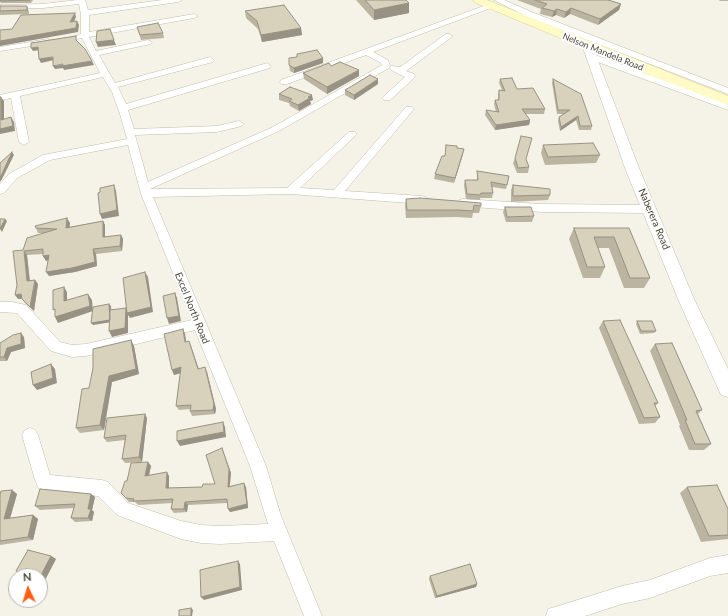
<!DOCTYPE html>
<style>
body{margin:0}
#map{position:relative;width:728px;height:616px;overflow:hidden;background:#f5f3e7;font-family:Lato,sans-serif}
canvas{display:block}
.north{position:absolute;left:8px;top:568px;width:40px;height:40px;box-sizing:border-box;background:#fff;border:1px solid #b6b4ae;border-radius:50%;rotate:356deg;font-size:11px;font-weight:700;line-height:16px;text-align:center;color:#494435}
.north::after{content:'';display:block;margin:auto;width:14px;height:18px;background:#ff5e14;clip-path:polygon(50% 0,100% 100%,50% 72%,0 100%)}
</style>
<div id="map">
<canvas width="728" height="616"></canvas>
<div class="north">N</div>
</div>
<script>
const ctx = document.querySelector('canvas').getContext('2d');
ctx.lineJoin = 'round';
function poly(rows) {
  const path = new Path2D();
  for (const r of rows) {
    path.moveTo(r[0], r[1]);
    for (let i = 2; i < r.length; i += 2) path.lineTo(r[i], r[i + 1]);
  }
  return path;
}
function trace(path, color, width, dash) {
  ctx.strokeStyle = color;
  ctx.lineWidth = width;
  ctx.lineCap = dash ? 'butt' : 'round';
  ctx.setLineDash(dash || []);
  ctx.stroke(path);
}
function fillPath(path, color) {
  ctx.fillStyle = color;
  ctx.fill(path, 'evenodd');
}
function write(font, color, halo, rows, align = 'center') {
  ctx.font = font + ' Lato,sans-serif';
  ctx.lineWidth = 4;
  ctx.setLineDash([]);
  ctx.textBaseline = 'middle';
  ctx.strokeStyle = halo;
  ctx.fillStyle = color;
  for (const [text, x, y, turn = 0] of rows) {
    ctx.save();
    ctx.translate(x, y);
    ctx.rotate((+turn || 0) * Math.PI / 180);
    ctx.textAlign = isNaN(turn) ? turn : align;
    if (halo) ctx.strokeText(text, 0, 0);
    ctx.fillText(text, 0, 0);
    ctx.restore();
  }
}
const minor = poly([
 [77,0,85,0,88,10,162,0,182,0,178,2,89,15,89,32,194,14,198,16,194,18,89,37,96,51,148,40,152,42,151,44,99,55,115,83,210,57,214,60,213,62,118,87,126,104,264,64,267,63,271,66,270,68,128,110,134,129,217,126,239,121,244,124,242,126,217,132,135,135,148,182,273,127,382,65,381,63,366,55,287,84,281,84,280,82,281,80,489,4,495,4,496,6,373,52,388,60,390,66,389,68,279,131,150,189,287,188,349,132,355,132,357,134,355,136,300,188,334,190,406,107,412,107,414,109,345,191,422,196,426,197,427,200,426,203,422,204,290,194,153,197,266,466,281,516,322,616,304,616,274,541,220,544,201,543,181,539,117,515,98,496,45,491,39,489,35,480,22,435,25,430,30,428,35,430,38,435,50,475,102,480,108,482,128,503,181,521,201,525,220,526,268,524,250,466,195,330,86,356,72,357,51,351,17,313,0,312,0,302,12,302,26,305,60,342,72,345,86,344,192,320,141,194,128,145,50,160,17,178,4,193,0,194,0,184,9,174,43,155,127,139,120,114,112,92,103,77,20,96,29,142,24,145,19,142,11,98,0,101,0,95,100,73,82,38,77,39,73,37,81,34,81,14,79,4,43,8,0,9,0,5,43,4,77,0],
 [494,0,504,0,534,13,728,88,728,94,528,17,494,0],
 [446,34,449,34,453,36,406,71,414,74,415,76,414,78,390,100,384,100,382,98,384,96,405,77,391,70,390,68,391,66,400,67,446,34],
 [48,39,52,41,51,43,0,51,0,47,48,39],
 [587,54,593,54,728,104,728,110,587,58,586,56,587,54],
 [463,199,542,204,650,205,654,206,656,209,654,212,650,213,542,212,459,206,457,203,459,200,463,199],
 [728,555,728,573,710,576,650,598,622,604,585,616,546,616,548,609,555,607,622,586,650,580,710,558,728,555]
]);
const tertiary = poly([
 [587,42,592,45,639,168,694,299,728,369,728,397,721,395,678,299,625,168,582,45,587,42]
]);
const secondary = poly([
 [473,0,487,0,728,96,728,105,644,73,474,2,473,0]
]);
const wall = poly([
 [1,0,33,0,31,3,1,3,0,2],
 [356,0,406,0,409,3,409,13,374,20],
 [517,0,608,0,621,4,619,10,598,25,570,14,564,18,556,15,552,17,540,14,541,9],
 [719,0,728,0,728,1,720,1],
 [0,6,27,6,29,14,0,15],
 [245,11,301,28,302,35,262,42,258,29,246,18],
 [137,27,163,33,164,38,141,40],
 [297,57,323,58,323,63,294,73,290,71,289,65],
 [331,66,359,76,327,94,304,79,303,73],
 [500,79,517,89,545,109,544,114,525,114,530,120,529,125,495,130,485,115,486,110,496,112,494,104,495,100,498,100,498,95,499,90,502,90,499,83],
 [553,79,592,126,591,130,579,130,576,120,560,131,558,121,559,117,564,114,557,114,552,83],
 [378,84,354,100,345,95,345,90],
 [279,94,313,100,310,101,311,104,299,111,290,106,289,103,279,100],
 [543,145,600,155,596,163,545,165,541,153],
 [457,148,463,154,454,183,434,179,435,174,444,156],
 [515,158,526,159,529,167,528,173,517,173,513,163],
 [477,171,507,185,506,189,492,187,493,193,492,198,480,198,480,200,466,199,464,185,465,180,477,180],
 [513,185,550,195,548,200,511,202,511,190],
 [406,199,481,206,479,213,473,213,472,218,457,217,406,218,405,206],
 [505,207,534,216,532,222,506,222,503,212],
 [103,221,105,225,105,237,121,235,123,239,122,251,96,254,97,266,75,272,49,276,48,260,46,261,43,256,43,254,27,255,30,280,35,280,38,284,34,311,25,303,22,299,18,299,23,250,44,233,38,233,36,228,70,223,69,227],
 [574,228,629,228,650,278,644,288,624,288,609,248,598,248,605,267,600,278,583,278,569,239],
 [603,321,658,403,655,406,660,417,655,423,639,424,599,328],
 [637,321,656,331,654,333,640,334,636,324],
 [183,329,185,334,186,342,191,346,199,369,207,372,216,409,215,414,192,416,190,411,190,409,179,410,176,406,181,373,174,375,172,370],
 [24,337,25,348,11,352,7,361,0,361,0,343],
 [131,340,134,346,139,374,112,382,104,430,80,433,76,428,89,388],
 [655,344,702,410,698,414,711,444,704,450,689,450,679,426,680,425,650,351],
 [147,418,142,462,125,463,122,459,125,440,107,442,104,438],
 [222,448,231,473,230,486,246,487,248,508,230,512,227,503,188,505,187,512,174,513,171,509,172,503,139,505,137,504,135,502,129,502,121,493,127,481,148,462,151,466,149,475,169,476,169,488,202,487,215,484],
 [687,487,728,509,728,539,701,542,680,493],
 [12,490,17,494,10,518,33,515,38,519,33,540,0,545,0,495],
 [91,494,95,497,92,510,94,512,92,521,75,522,71,518,74,508,40,510,35,506],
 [51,556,56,559,45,580,40,578,40,576,30,576,22,574,16,571],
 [430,576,477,584,476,587,435,598,429,579]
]);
const shadedWall = poly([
 [409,3,409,13,374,20,374,10],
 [621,4,619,10,598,25,600,19],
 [27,6,29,14,27,10],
 [571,8,570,14,564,18,566,12],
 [557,9,556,15,552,17,554,11],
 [75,13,76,17,72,26,70,22],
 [77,21,79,25,78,32,0,46,0,41],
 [301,28,302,35,262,42,261,35],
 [114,40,116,45,98,47,96,42],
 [38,47,40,50,33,51,31,48],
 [53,57,54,60,41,63,39,59],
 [323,58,323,63,294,73,294,68],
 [92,61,94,65,64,70,63,68,55,69,53,66],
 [359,70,359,76,327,94,327,87],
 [378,79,378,84,354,100,354,95],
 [312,95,313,100,310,101,311,104,299,111,298,105,308,97],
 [1,97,4,101,4,124,1,120],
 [578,116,576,120,560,131,561,127],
 [11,117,14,122,15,131,0,134,0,129],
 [530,120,529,125,495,130,496,125],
 [464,149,463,154,454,183,455,178],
 [12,152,14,155,2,179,0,182,0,177],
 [114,185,116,191,119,216,102,219,100,214],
 [67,218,70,223,69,232,66,228],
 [5,219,7,221,2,232,0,229],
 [103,221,105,225,105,241,103,237],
 [121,235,123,239,122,251,120,246],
 [93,249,96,254,97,266,75,272,49,276,46,272],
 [24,251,27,255,30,285,27,281],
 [49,255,52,259,46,261,43,256],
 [145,272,148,277,153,312,130,318,128,315,128,333,112,337,109,331,126,308,128,313],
 [35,280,38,284,34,311,30,307],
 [64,287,67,292,67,306,64,301],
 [175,293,177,298,181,321,169,324,167,318],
 [21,294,24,298,18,299,15,295],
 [88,294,92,300,93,311,58,323,55,317],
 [109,304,111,306,112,322,93,325,91,323],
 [183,329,185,334,187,347,185,342],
 [21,333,24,337,25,348,11,352,7,361,4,357,7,348],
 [131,340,134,346,139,374,112,382,104,430,100,425,109,376],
 [189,341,191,346,200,374,198,369],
 [51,364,55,369,57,383,37,390,33,385],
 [181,367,184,372,174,375,172,370],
 [205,367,207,372,216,409,215,414,213,410],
 [145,414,147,418,142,462,139,457],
 [223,422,225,427,226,437,180,446,177,441],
 [222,448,231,473,229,491,228,487],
 [148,462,151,466,148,480,145,476],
 [167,472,169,476,169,492,166,488],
 [244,483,246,487,248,508,230,512,228,509],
 [12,490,17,494,9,522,4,519],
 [91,494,95,497,92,510,94,512,92,521,88,518,88,509],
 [185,502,188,505,187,512,184,509],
 [33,515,38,519,33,540,28,537],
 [51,556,56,559,45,580,40,577],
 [238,561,240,564,242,590,204,600,201,597],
 [477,584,476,587,435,598,437,596],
 [191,608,193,610,192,616,191,616]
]);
const building = poly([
 [1,0,30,0,0,1,1,0],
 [365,0,406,0,409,3,374,10,365,0],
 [535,0,608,0,621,4,600,19,571,8,566,12,557,9,554,11,542,8,547,4,535,0],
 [284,5,301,28,261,35,257,21,245,11,284,5],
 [0,6,27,6,27,10,0,11,0,6],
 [75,13,70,22,77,21,76,28,0,41,0,30,12,29,21,15,75,13],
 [158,23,163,33,140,35,137,27,158,23],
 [110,29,114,40,96,42,97,31,110,29],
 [76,36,76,40,85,49,92,61,62,66,63,64,53,66,53,57,39,59,38,47,31,48,31,43,76,36],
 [317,50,323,58,294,68,289,65,289,58,297,57,297,54,317,50],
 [340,62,359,70,327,87,303,73,329,63,331,66,340,62],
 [370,75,378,79,354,95,345,90,370,75],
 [512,78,517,89,533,88,545,109,522,109,530,120,496,125,486,110,499,112,495,100,499,100,499,90,505,91,500,79,512,78],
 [553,79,581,94,592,126,580,126,578,116,561,127,559,117,570,110,558,110,553,79],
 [290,87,312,95,308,97,310,98,298,105,289,101,292,99,279,94,290,87],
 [0,97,1,97,1,120,11,117,13,126,0,129,0,97],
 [521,136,532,138,526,159,529,167,518,168,515,158,521,136],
 [593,143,600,155,548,157,543,145,593,143],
 [446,145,457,146,457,148,464,149,455,178,435,174,442,156,445,156,446,145],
 [12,152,1,176,0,177,0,163,12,152],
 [477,171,509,176,507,185,491,182,493,193,481,193,480,195,467,194,465,180,478,180,477,171],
 [114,185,117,210,100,214,98,193,100,192,100,188,114,185],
 [513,185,550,189,550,195,513,196,513,185],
 [420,198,481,203,481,206,474,205,473,211,458,210,407,210,406,199,420,198],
 [505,207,531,207,534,216,507,217,505,207],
 [67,218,66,228,103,221,103,237,121,235,120,246,93,249,95,262,72,268,46,272,49,255,43,256,43,249,24,251,27,281,35,280,30,307,22,299,21,294,15,295,17,285,13,251,23,250,27,238,57,229,36,228,35,226,67,218],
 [0,219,5,219,0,229,0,219],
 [574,228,629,228,650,278,630,278,614,237,594,237,605,267,587,267,574,228],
 [145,272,151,307,127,313,123,278,145,272],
 [64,287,64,301,88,294,90,306,55,317,55,309,53,310,53,290,64,287],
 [175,293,179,316,167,318,163,296,175,293],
 [109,304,110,320,91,323,93,307,109,304],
 [126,308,125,328,109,331,110,310,126,308],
 [620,320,658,403,654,403,660,417,644,418,603,321,620,320],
 [637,321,652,321,656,331,641,331,637,321],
 [183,329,185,342,189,341,198,369,205,367,214,404,213,410,190,411,191,405,176,406,181,367,172,370,164,334,183,329],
 [21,333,21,344,7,348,4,357,0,357,0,343,13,335,21,333],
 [131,340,136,369,109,376,100,425,76,428,82,389,89,388,93,368,93,349,131,340],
 [672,343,702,410,696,411,711,444,695,444,685,420,687,420,655,344,672,343],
 [51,364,53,378,33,385,31,372,51,364],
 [145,414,139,457,122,459,126,435,104,438,107,418,145,414],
 [223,422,224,432,177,441,177,431,223,422],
 [222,448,229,469,228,487,244,483,247,504,228,509,227,499,185,502,184,509,171,509,173,499,136,501,133,501,134,499,126,498,121,493,125,481,127,481,131,463,148,462,145,476,167,472,166,488,202,487,203,484,215,484,206,455,222,448],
 [717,485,728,509,728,535,709,536,687,487,717,485],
 [40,489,91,494,88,509,91,509,88,518,71,518,75,504,35,506,40,489],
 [12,490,4,519,33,515,28,537,0,541,0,495,1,491,12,490],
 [28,550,51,556,40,577,40,576,16,571,28,550],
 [238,561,240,587,201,597,200,570,238,561],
 [470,564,477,584,437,596,430,576,470,564],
 [191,608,191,616,179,616,179,610,191,608]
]);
const farStreetnames = [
 ["Nelson Mandela Road",603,52,22]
];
const streetNames = [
 ["Naberera Road",654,219,67],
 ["Excel North Road",192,308,68]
];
trace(minor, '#c1bda9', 1);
trace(tertiary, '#c1bda9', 1);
trace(secondary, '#d9d293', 1);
fillPath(minor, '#fff');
fillPath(tertiary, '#fff');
fillPath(secondary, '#fffbc7');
fillPath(wall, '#bab4a1');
fillPath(shadedWall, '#979283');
fillPath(building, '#d8d1bb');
trace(building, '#979283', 1);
write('9px', '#494435', '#fff', farStreetnames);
write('10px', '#494435', '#fff', streetNames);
</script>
